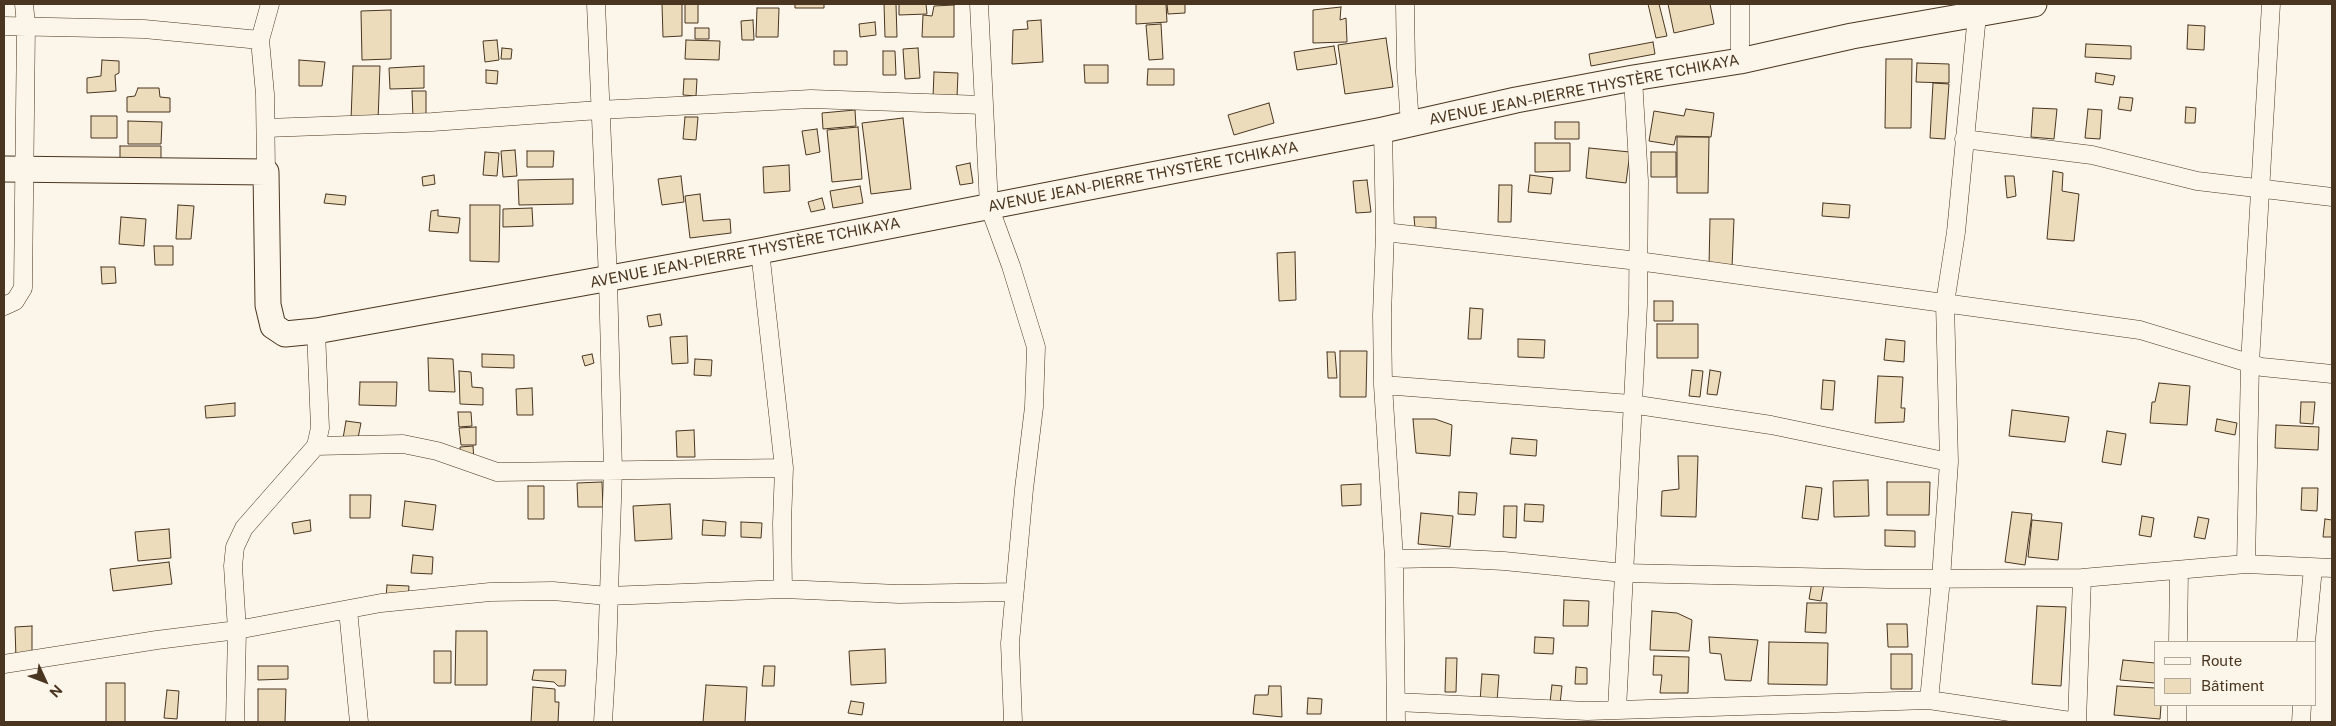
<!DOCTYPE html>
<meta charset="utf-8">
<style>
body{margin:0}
#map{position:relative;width:2336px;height:726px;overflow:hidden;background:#fbf6e9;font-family:"Public Sans",sans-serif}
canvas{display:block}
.frame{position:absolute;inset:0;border:5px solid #4a3520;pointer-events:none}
.legend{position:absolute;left:2154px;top:641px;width:162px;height:65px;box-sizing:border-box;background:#fbf6e9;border:1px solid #b4a999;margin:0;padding:6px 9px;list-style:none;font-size:15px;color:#4a3520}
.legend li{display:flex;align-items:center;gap:10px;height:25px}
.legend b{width:25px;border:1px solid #b4a999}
.north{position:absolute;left:20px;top:656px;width:50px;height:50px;-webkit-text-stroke:4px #fbf6e9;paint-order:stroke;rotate:133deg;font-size:14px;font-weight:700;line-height:20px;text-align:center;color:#4a3520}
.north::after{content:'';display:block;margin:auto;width:18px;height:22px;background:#4a3520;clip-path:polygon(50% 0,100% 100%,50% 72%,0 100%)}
</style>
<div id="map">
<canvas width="2336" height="726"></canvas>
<div class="frame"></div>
<ul class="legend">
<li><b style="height:6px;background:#fbf6e9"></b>Route</li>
<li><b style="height:14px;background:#ecdcbc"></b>Bâtiment</li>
</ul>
<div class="north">N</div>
</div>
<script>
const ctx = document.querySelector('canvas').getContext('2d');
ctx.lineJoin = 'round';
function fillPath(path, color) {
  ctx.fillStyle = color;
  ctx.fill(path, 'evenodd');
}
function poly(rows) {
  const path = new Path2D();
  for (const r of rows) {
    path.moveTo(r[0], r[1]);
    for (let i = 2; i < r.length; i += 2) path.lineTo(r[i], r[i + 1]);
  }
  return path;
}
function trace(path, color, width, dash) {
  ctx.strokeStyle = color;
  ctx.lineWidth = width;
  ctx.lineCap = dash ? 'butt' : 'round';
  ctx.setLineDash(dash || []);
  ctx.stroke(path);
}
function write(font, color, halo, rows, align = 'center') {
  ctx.font = font + ' "Public Sans",sans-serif';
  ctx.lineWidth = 4;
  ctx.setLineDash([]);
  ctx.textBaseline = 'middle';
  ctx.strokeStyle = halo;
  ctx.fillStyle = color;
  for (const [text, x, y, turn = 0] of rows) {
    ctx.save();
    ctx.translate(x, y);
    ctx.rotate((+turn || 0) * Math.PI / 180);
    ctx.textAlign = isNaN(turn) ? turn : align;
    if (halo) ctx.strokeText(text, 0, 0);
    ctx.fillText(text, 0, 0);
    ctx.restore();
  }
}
const building = poly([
 [662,4,682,4,682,36,663,37,662,4],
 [685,4,698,4,698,23,685,23,685,4],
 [795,4,824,4,824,8,795,8,795,4],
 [884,4,896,4,897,37,885,37,884,4],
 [899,4,926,4,927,14,899,15,899,4],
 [1136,4,1166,4,1167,22,1136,24,1136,4],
 [1167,4,1185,4,1185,13,1168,14,1167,4],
 [1648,4,1659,4,1667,36,1656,38,1648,4],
 [1668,4,1710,4,1714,24,1674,33,1668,4],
 [954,5,954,37,922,37,923,15,932,16,934,6,954,5],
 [1341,7,1340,20,1346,18,1347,42,1313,43,1313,10,1341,7],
 [757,8,779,8,778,37,756,37,757,8],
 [391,10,391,59,362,60,361,11,391,10],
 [753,20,754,40,742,40,741,21,753,20],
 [1041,20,1043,62,1012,64,1013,30,1028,29,1027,21,1041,20],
 [875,22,876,35,860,37,859,24,875,22],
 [1161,24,1163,59,1149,60,1146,25,1161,24],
 [2188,25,2205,26,2204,50,2187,49,2188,25],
 [695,28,709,28,709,39,695,39,695,28],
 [1386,38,1393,87,1345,94,1338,45,1386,38],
 [497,40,499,60,485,62,483,41,497,40],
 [686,40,720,41,719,60,685,59,686,40],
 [1653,42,1655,54,1591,66,1589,54,1653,42],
 [2086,44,2131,46,2131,59,2085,57,2086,44],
 [1334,46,1337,64,1297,70,1294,52,1334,46],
 [502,48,512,49,511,59,501,59,502,48],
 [918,48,920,78,905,79,903,49,918,48],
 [834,51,847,51,847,65,834,65,834,51],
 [883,51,895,51,896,75,883,75,883,51],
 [1886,59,1912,59,1911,128,1885,128,1886,59],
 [102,60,119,61,119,73,115,75,116,91,87,93,87,78,101,76,102,60],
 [299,60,325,62,322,86,299,86,299,60],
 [1917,63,1949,64,1949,83,1916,82,1917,63],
 [1084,65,1108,65,1108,83,1085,83,1084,65],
 [353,66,380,66,378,121,351,120,353,66],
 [424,66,424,88,390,89,389,68,424,66],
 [1148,69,1174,69,1174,85,1147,85,1148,69],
 [486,70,498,71,497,84,486,83,486,70],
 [934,72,958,73,957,97,933,97,934,72],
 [2096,73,2115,76,2113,85,2095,82,2096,73],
 [684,79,697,79,696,96,683,95,684,79],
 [1933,83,1949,84,1945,139,1930,138,1933,83],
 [138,88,159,88,160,97,170,98,170,112,127,112,127,97,135,96,138,88],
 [412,91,426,91,426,119,413,119,412,91],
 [2120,97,2133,98,2131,111,2118,109,2120,97],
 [1269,103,1274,123,1234,135,1228,115,1269,103],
 [2186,107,2196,108,2195,123,2185,123,2186,107],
 [2033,108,2057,109,2054,139,2031,137,2033,108],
 [1686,109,1714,113,1711,137,1676,136,1674,145,1649,141,1654,111,1684,116,1686,109],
 [2088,109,2102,110,2100,139,2085,138,2088,109],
 [855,110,856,126,823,129,822,113,855,110],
 [91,116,117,116,117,138,91,138,91,116],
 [685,117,698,117,696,140,683,139,685,117],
 [903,118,911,189,871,194,862,123,903,118],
 [128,121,162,122,161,144,128,144,128,121],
 [1555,122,1579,122,1579,139,1555,139,1555,122],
 [858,127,862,179,832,182,827,130,858,127],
 [817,129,820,152,806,155,802,131,817,129],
 [1677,137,1709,137,1708,193,1677,193,1677,137],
 [1535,143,1570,143,1570,171,1535,172,1535,143],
 [120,146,161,146,161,164,120,164,120,146],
 [1589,148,1630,152,1626,183,1586,178,1589,148],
 [515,150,517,176,503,177,501,151,515,150],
 [527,151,554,151,553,167,527,167,527,151],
 [485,152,499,153,497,176,483,175,485,152],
 [1651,152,1676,152,1676,177,1651,177,1651,152],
 [970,163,973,183,960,185,956,166,970,163],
 [789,165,790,191,764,193,763,167,789,165],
 [2053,171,2063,173,2062,191,2079,194,2074,241,2047,239,2053,171],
 [434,175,435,184,423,186,422,177,434,175],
 [1530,175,1553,178,1551,194,1528,192,1530,175],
 [681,176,684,202,662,205,658,179,681,176],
 [2005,176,2014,176,2016,196,2007,198,2005,176],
 [573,179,573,204,519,205,518,180,573,179],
 [1367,180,1371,212,1356,213,1353,181,1367,180],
 [1499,185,1512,185,1511,222,1498,222,1499,185],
 [860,186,863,203,833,208,830,191,860,186],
 [326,194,346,196,345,205,324,203,326,194],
 [700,194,703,221,730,219,731,233,690,238,685,196,700,194],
 [822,198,825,209,811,212,808,202,822,198],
 [1823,203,1850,205,1849,218,1822,216,1823,203],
 [178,205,194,206,191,239,176,239,178,205],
 [470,205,500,205,499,262,470,261,470,205],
 [532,208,533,226,503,227,503,209,532,208],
 [438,210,438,216,460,218,458,233,429,231,431,211,438,210],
 [121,217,146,219,144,246,119,244,121,217],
 [1414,217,1436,217,1436,228,1415,228,1414,217],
 [1710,219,1734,219,1732,267,1709,266,1710,219],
 [154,246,173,246,173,265,155,265,154,246],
 [1295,252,1296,300,1279,301,1277,253,1295,252],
 [101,267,115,267,116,283,102,284,101,267],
 [1654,301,1673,301,1673,321,1654,321,1654,301],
 [1470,308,1483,309,1481,339,1468,339,1470,308],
 [660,314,662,325,649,327,647,316,660,314],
 [1657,324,1698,324,1698,358,1657,358,1657,324],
 [687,336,688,363,672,364,670,337,687,336],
 [1518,339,1545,340,1544,358,1518,357,1518,339],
 [1886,339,1905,341,1904,362,1884,360,1886,339],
 [1340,351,1367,351,1366,397,1340,397,1340,351],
 [1327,352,1335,352,1337,378,1328,378,1327,352],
 [482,354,514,355,514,368,482,367,482,354],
 [592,354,594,363,585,366,582,356,592,354],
 [428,358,453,359,455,392,429,391,428,358],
 [695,359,712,360,711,376,694,375,695,359],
 [1692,370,1703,371,1700,397,1689,396,1692,370],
 [1710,370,1721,372,1717,395,1707,394,1710,370],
 [459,371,471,372,472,387,483,388,483,405,460,404,459,371],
 [1878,376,1903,377,1901,408,1905,408,1904,422,1875,423,1878,376],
 [1823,380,1835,381,1833,410,1821,409,1823,380],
 [360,382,397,382,396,406,359,405,360,382],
 [2159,383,2190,386,2187,425,2150,423,2152,402,2155,402,2159,383],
 [532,388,533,415,517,415,516,389,532,388],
 [2301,402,2315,402,2313,424,2300,423,2301,402],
 [235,403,235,416,206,418,205,406,235,403],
 [2012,410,2069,417,2065,442,2009,436,2012,410],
 [458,412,471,412,472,426,459,427,458,412],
 [1413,419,1435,419,1452,425,1450,456,1416,453,1413,419],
 [2217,419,2237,423,2235,435,2215,431,2217,419],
 [346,421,361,423,355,453,341,450,346,421],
 [2276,425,2319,427,2318,450,2275,448,2276,425],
 [476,427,476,445,461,445,459,428,476,427],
 [694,430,695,457,677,457,676,431,694,430],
 [2107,431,2126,434,2121,465,2102,462,2107,431],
 [1512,438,1537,440,1536,456,1510,454,1512,438],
 [473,446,474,460,461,461,460,447,473,446],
 [1678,456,1698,456,1696,517,1661,516,1662,491,1679,489,1678,456],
 [1868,480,1869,516,1834,517,1833,481,1868,480],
 [602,482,603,507,578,507,577,483,602,482],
 [1887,482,1930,482,1929,515,1887,515,1887,482],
 [1361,484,1361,505,1342,506,1341,485,1361,484],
 [528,486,544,486,544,519,528,519,528,486],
 [1806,486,1822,488,1818,520,1802,518,1806,486],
 [2302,488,2318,488,2317,511,2301,510,2302,488],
 [1459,492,1477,493,1475,515,1458,514,1459,492],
 [350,495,371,495,370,518,350,518,350,495],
 [405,501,436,505,433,530,402,526,405,501],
 [670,504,672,539,635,541,633,506,670,504],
 [1525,504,1544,505,1543,522,1524,521,1525,504],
 [1504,506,1517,506,1516,538,1503,537,1504,506],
 [2012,512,2032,514,2025,565,2005,562,2012,512],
 [1421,513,1453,516,1450,547,1418,544,1421,513],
 [2142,516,2154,518,2151,537,2139,535,2142,516],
 [2198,517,2209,519,2205,539,2194,537,2198,517],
 [2325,519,2332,520,2332,537,2323,537,2325,519],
 [310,520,311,531,294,534,292,523,310,520],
 [703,520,726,522,725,536,702,535,703,520],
 [2032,520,2062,523,2058,560,2028,557,2032,520],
 [741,522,762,523,761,538,741,537,741,522],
 [169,529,171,558,138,561,135,532,169,529],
 [1885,530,1915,531,1915,547,1885,546,1885,530],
 [413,555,433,557,432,574,411,573,413,555],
 [169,562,172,584,113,591,110,569,169,562],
 [1812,582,1824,584,1821,601,1809,599,1812,582],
 [387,585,409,586,408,599,386,598,387,585],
 [1564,600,1589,601,1588,626,1563,626,1564,600],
 [1807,603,1827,603,1826,633,1805,632,1807,603],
 [2037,606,2066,607,2061,686,2032,684,2037,606],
 [1652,611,1677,613,1692,620,1689,651,1650,650,1652,611],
 [1887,624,1907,624,1908,647,1888,647,1887,624],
 [32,626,32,659,16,659,15,627,32,626],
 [456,631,487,631,487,685,455,685,456,631],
 [1535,637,1554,638,1553,654,1534,653,1535,637],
 [1709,637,1758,640,1751,681,1725,680,1721,654,1710,653,1709,637],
 [1769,642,1828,643,1827,685,1768,684,1769,642],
 [885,649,886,683,851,685,849,651,885,649],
 [434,651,451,651,451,683,434,683,434,651],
 [1891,654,1912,654,1912,689,1891,689,1891,654],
 [1654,656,1689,657,1688,693,1660,693,1662,675,1653,675,1654,656],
 [1446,658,1457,658,1456,692,1445,692,1446,658],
 [2123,660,2155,663,2155,683,2120,680,2123,660],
 [258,666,288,666,288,679,258,680,258,666],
 [764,666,775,666,774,686,762,686,764,666],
 [1576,667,1587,668,1587,684,1575,684,1576,667],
 [534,670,566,670,565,686,558,686,554,682,532,680,534,670],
 [1482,674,1499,675,1497,702,1480,701,1482,674],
 [106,683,125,683,125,722,106,722,106,683],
 [706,685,747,687,745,722,703,722,706,685],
 [1552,685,1562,686,1560,704,1550,702,1552,685],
 [1269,686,1281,686,1282,717,1253,714,1255,695,1268,695,1269,686],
 [2117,686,2155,688,2155,705,2161,705,2160,719,2114,715,2117,686],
 [533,687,555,689,555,702,559,702,558,722,531,722,533,687],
 [258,689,286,689,285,722,258,722,258,689],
 [167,690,179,691,177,719,164,718,167,690],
 [1308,698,1322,699,1321,714,1307,714,1308,698],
 [851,701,864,703,862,715,848,713,851,701]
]);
const street = poly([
 [596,4,608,279,613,470,607,654,603,722],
 [979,4,989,206,1011,266,1036,347,1034,407,1024,489,1010,643,1013,722],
 [1405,4,1406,67,1410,124],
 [1740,4,1740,61],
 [4,26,144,29,260,40],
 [266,128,432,122,599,110,811,99,983,105],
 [1383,130,1385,232,1382,315,1383,385,1394,559,1396,722],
 [1964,139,2092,155,2197,181,2332,197],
 [266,172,265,94,260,40,270,4],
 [1385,232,1638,261,2140,330,2262,367,2332,374],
 [760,251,784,468,782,523,783,589],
 [4,306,15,301,23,288,26,25,24,4],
 [1383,385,1631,404,1771,425,1949,462],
 [316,446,403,444,437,451,497,472,784,468],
 [1394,559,1445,558,1504,561,1624,573,1887,579,2082,578,2246,564,2332,568],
 [2246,564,2250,363,2271,4],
 [348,610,359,722],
 [2178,642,2179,571],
 [2306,642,2313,568],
 [4,664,157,640,237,630,381,603,490,592,553,591,608,596,783,589,899,594,1014,592],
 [1929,700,1941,579,1949,462,1945,303,1956,232,1977,15],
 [1396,702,1587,711,1929,700,2077,722],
 [1617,709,1638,305,1639,181,1633,78],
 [235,722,237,630,233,566,235,547,244,528,316,446,320,428,316,331],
 [2077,722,2082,578],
 [2177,722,2177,705],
 [2301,722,2302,705]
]);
const secondary = poly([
 [4,169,266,172,268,305,273,326,285,334,316,331,760,251,1383,130,1516,100,1633,78,1740,61,1852,36,2034,4]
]);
const streetNames = [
 ["AVENUE JEAN-PIERRE THYSTÈRE TCHIKAYA",1584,90,-11],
 ["AVENUE JEAN-PIERRE THYSTÈRE TCHIKAYA",1143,177,-11],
 ["AVENUE JEAN-PIERRE THYSTÈRE TCHIKAYA",745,253,-11]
];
fillPath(building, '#ecdcbc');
trace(building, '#4a3520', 1);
trace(street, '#4a3520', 19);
trace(secondary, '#4a3520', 27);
trace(street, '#fbf6e9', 18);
trace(secondary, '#fbf6e9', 25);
write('15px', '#4a3520', '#fbf6e9', streetNames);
</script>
